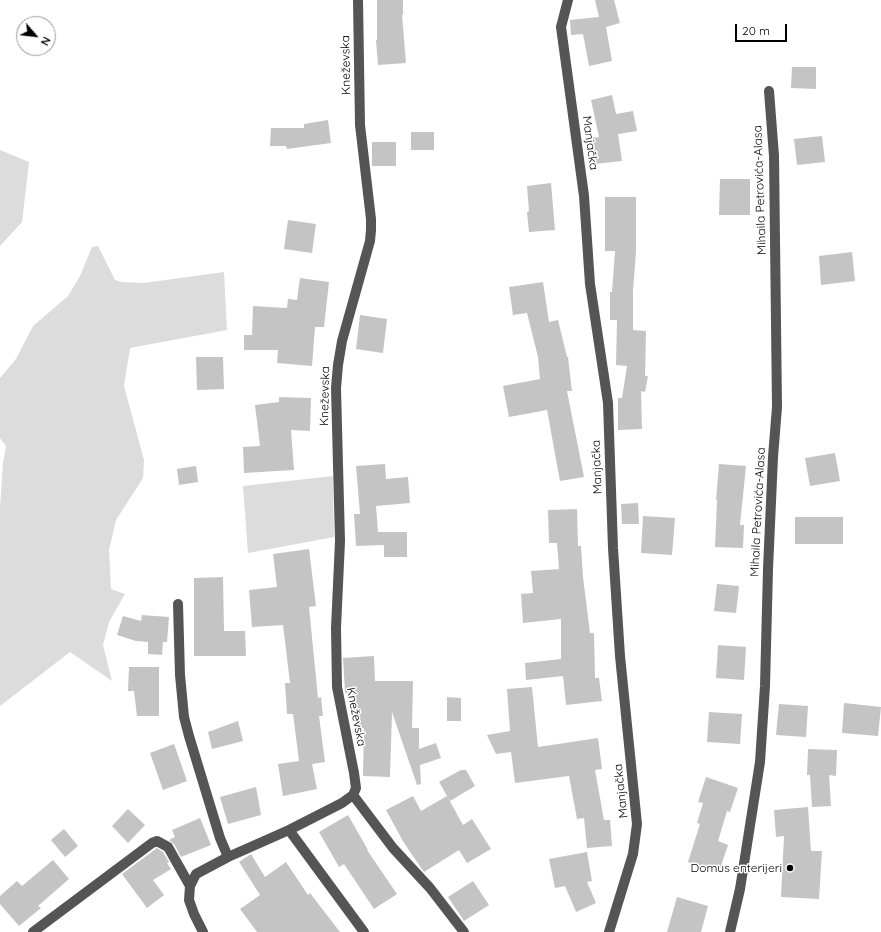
<!DOCTYPE html>
<meta charset="utf-8">
<style>
body{margin:0}
#map{position:relative;width:881px;height:932px;overflow:hidden;background:#fff;font-family:Quicksand,sans-serif}
canvas{display:block}
.north{position:absolute;left:16px;top:16px;width:40px;height:40px;box-sizing:border-box;background:#fff;border:1px solid #999;border-radius:50%;rotate:118deg;font-size:11px;font-weight:700;line-height:16px;text-align:center;color:#000}
.north::after{content:'';display:block;margin:auto;width:14px;height:18px;background:#000;clip-path:polygon(50% 0,100% 100%,50% 72%,0 100%)}
.scale{position:absolute;left:735px;top:24px;width:52px;height:18px;box-sizing:border-box;border:2px solid #000;border-top:0;padding-left:5px;font-size:12px;line-height:14px;white-space:nowrap;color:#000;-webkit-text-stroke:3px #fff;paint-order:stroke}
</style>
<div id="map">
<canvas width="881" height="932"></canvas>
<div class="north">N</div>
<div class="scale">20 m</div>
</div>
<script>
const ctx = document.querySelector('canvas').getContext('2d');
ctx.lineJoin = 'round';
function fillPath(path, color) {
  ctx.fillStyle = color;
  ctx.fill(path, 'evenodd');
}
function poly(rows) {
  const path = new Path2D();
  for (const r of rows) {
    path.moveTo(r[0], r[1]);
    for (let i = 2; i < r.length; i += 2) path.lineTo(r[i], r[i + 1]);
  }
  return path;
}
function trace(path, color, width, dash) {
  ctx.strokeStyle = color;
  ctx.lineWidth = width;
  ctx.lineCap = dash ? 'butt' : 'round';
  ctx.setLineDash(dash || []);
  ctx.stroke(path);
}
function write(font, color, halo, rows, align = 'center') {
  ctx.font = font + ' Quicksand,sans-serif';
  ctx.lineWidth = 3;
  ctx.setLineDash([]);
  ctx.textBaseline = 'middle';
  ctx.strokeStyle = halo;
  ctx.fillStyle = color;
  for (const [text, x, y, turn = 0] of rows) {
    ctx.save();
    ctx.translate(x, y);
    ctx.rotate((+turn || 0) * Math.PI / 180);
    ctx.textAlign = isNaN(turn) ? turn : align;
    if (halo) ctx.strokeText(text, 0, 0);
    ctx.fillText(text, 0, 0);
    ctx.restore();
  }
}
const green = poly([
 [0,150,29,162,22,222,0,246],
 [98,246,115,280,122,282,144,283,224,272,227,330,130,348,124,386,144,460,143,478,116,520,109,550,111,589,125,594,109,622,103,645,112,681,70,652,0,706,0,508,3,463,6,446,0,438,0,378,16,359,33,326,68,296,80,276,92,247],
 [333,476,334,537,248,553,243,486]
]);
const building = poly([
 [377,0,403,0,403,15,402,15,406,63,378,65,376,40,377,40],
 [595,0,614,0,620,23,606,27,612,61,589,66,583,34,571,35,570,20,599,17],
 [792,67,816,67,816,89,791,88],
 [612,95,616,114,633,111,637,131,618,134,622,161,595,164,592,138,599,137,591,100],
 [328,120,331,143,287,149,286,146,270,146,271,128,304,128,304,124],
 [411,132,434,132,434,150,411,150],
 [822,136,825,162,797,165,794,139],
 [372,142,396,142,396,166,372,166],
 [720,179,750,179,750,215,719,215],
 [551,183,555,230,529,232,527,212,529,211,527,186],
 [605,197,636,197,636,252,633,291,633,330,646,331,645,376,648,376,645,392,641,391,642,429,618,430,618,398,622,398,627,366,616,365,617,320,610,320,610,292,612,292,615,251,605,251],
 [288,220,316,224,312,253,284,249],
 [852,252,855,281,821,285,819,256],
 [300,278,329,282,324,327,315,327,312,366,277,363,278,350,244,350,244,335,252,335,253,306,287,308,288,299,297,300],
 [543,282,549,322,558,320,567,357,568,357,572,391,567,391,584,477,560,481,547,410,509,417,503,386,540,379,538,357,527,313,513,315,509,287],
 [360,315,387,319,383,353,356,349],
 [196,357,223,357,224,389,197,390],
 [279,397,311,398,310,431,291,430,294,470,244,473,243,447,260,446,255,405,279,402],
 [835,453,840,481,810,486,805,458],
 [385,464,386,479,408,477,410,503,376,506,378,532,407,532,407,557,384,557,384,545,356,546,354,514,360,514,356,466],
 [719,464,746,466,740,525,744,525,743,548,715,547,717,500,716,500],
 [196,466,198,482,179,485,177,469],
 [638,503,639,524,622,524,621,504],
 [577,509,578,546,581,546,583,577,590,633,594,633,595,678,599,678,602,701,566,705,563,676,526,680,525,663,561,659,561,619,523,623,521,594,533,593,531,571,559,569,557,543,549,543,548,510],
 [643,516,675,518,672,555,641,553],
 [795,517,843,517,843,544,795,544],
 [309,549,316,606,309,607,318,698,321,697,323,716,319,716,325,762,312,764,317,789,283,796,278,764,299,761,293,714,287,714,285,683,290,683,283,625,252,627,249,590,277,587,273,554],
 [223,577,224,631,245,631,246,656,194,656,194,578],
 [717,584,739,586,736,613,714,611],
 [142,615,169,617,167,642,163,642,162,655,148,654,148,642,136,641,117,635,123,616,141,621],
 [718,645,746,647,744,680,716,678],
 [374,656,375,681,413,681,412,728,419,728,419,749,436,743,441,758,420,765,421,784,417,785,392,712,390,777,363,776,364,728,355,728,352,692,345,693,345,692,343,658],
 [129,667,159,667,159,716,137,716,134,691,128,691],
 [532,687,538,747,598,738,602,769,595,770,604,820,610,820,612,846,587,848,584,818,577,819,569,776,515,783,511,752,496,754,487,735,510,731,507,689],
 [447,697,461,698,461,721,447,721],
 [844,703,881,707,878,736,842,733],
 [779,704,808,706,806,737,776,735],
 [709,712,742,714,740,744,707,742],
 [238,721,243,741,212,749,208,732],
 [174,744,187,781,163,790,150,753],
 [808,749,837,750,836,776,829,775,831,806,812,807,810,775,807,775],
 [461,770,466,770,475,786,450,801,439,782],
 [706,777,738,788,730,812,727,811,718,841,728,845,719,872,688,862,700,824,697,823,703,803,698,802],
 [256,787,261,815,228,824,220,797],
 [413,796,421,811,447,796,463,825,472,819,491,849,467,863,459,850,424,872,404,843,386,810],
 [808,807,811,851,822,851,819,899,781,897,784,836,776,837,774,810],
 [128,809,145,825,128,843,112,826],
 [348,815,368,850,367,850,397,894,374,909,344,864,339,867,319,832],
 [200,818,211,845,181,857,174,844,169,840,175,837,172,830],
 [64,829,78,846,65,857,51,840],
 [157,848,163,852,169,862,167,863,171,869,153,880,164,895,147,908,122,874],
 [587,852,592,881,587,882,596,903,576,912,565,886,555,888,549,859],
 [251,854,265,877,286,862,308,895,310,893,340,932,257,932,240,909,260,895,239,862],
 [53,860,69,879,38,906,41,908,19,926,0,904,0,896,17,881,22,886],
 [473,881,489,905,464,921,448,897],
 [677,897,708,906,701,932,667,932]
]);
const minor = poly([
 [568,0,561,27,584,196,590,284,608,403,613,548,620,656,637,824,633,854,609,932],
 [178,604,180,675,184,717,189,736,220,838,228,857],
 [353,795,393,848,430,888,464,932],
 [289,830,364,932],
 [33,932,152,843,157,841,168,847,190,886],
 [203,932,194,914,189,900,190,886,196,874,228,857,289,830,342,803,353,795,356,788,354,773,337,687,336,628,340,541,336,388,338,365,342,341,370,241,371,230,371,219,360,125,358,0],
 [730,932,740,889,760,762,765,686,768,569,773,457,777,407,774,156,769,91]
]);
const markers = [
 [790,868,4,"#000"]
];
const streetNames = [
 ["Kneževska",346,65,-91],
 ["Manjačka",590,143,82],
 ["Mihaila Petrovića-Alasa",760,190,-92],
 ["Kneževska",325,396,-89],
 ["Manjačka",597,467,-92],
 ["Mihaila Petrovića-Alasa",758,512,-87],
 ["Kneževska",356,717,79],
 ["Manjačka",621,791,-96]
];
const poiNames = [
 ["Domus enterijeri",782,868]
];
fillPath(green, '#dcdcdc');
fillPath(building, '#c4c4c4');
trace(minor, '#555', 10);
for (const [x, y, r, color] of markers) {
  const dot = new Path2D();
  dot.arc(x, y, r, 0, 2 * Math.PI);
  ctx.fillStyle = color;
  ctx.fill(dot);
  trace(dot, '#fff', 1.5);
}
write('12px', '#000', '#fff', streetNames);
write('12px', '#000', '#fff', poiNames, 'right');
</script>
